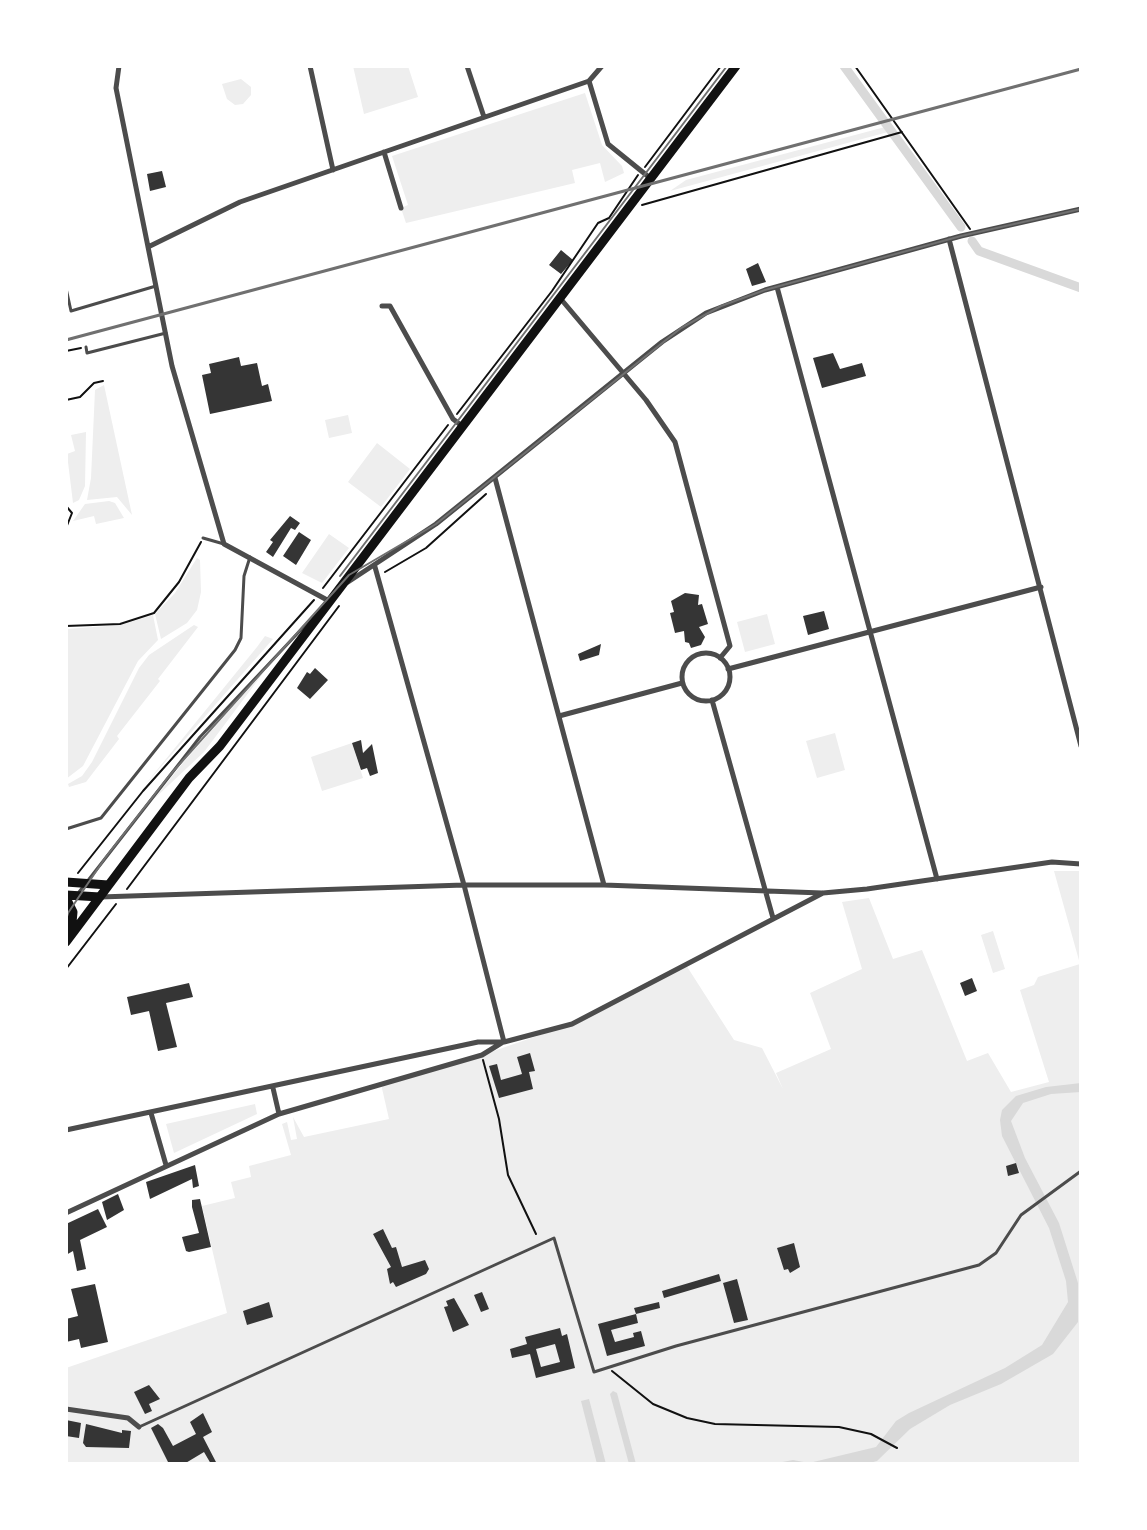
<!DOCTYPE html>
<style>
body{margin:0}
#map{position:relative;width:1147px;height:1530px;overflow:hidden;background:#fff;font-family:"Libre Baskerville",serif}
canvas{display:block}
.frame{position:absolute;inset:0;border:68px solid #fff;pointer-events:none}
</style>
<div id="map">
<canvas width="1147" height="1530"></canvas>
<div class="frame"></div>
</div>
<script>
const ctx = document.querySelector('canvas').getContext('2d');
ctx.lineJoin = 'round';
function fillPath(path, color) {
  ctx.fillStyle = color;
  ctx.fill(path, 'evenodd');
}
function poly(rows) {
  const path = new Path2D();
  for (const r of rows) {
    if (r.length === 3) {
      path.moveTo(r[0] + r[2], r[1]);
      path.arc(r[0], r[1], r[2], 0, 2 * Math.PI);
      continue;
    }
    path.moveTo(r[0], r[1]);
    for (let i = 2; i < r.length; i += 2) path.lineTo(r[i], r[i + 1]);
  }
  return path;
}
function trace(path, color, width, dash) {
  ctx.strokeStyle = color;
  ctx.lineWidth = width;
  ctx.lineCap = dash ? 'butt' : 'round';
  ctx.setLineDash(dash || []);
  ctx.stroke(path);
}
const green = poly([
 [353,66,408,66,418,97,364,114],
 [241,79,251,87,251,95,243,104,235,105,227,99,222,84],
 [585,93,602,145,622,166,624,173,605,182,600,163,572,170,575,183,406,223,401,208,408,205,392,156],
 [885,127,888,132,670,191,686,180],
 [104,385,132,515,117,497,87,500,91,478,95,390],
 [348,415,352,433,329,438,325,420],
 [86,432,85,486,79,500,73,503,67,454,75,451,71,435],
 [377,443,410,469,381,507,348,482],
 [109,501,115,503,124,518,96,524,94,516,73,521,85,504],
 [329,534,349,548,322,583,302,573],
 [197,558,200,560,201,592,197,610,187,623,161,639,155,614,175,593],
 [767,614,775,644,745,652,737,622],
 [153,615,158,640,138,661,83,766,66,779,66,629,121,625],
 [194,625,198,627,158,679,160,681,117,736,119,739,86,782,69,787,68,784,82,776,92,762,139,668,149,655],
 [265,636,273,639,144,786,257,647],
 [264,672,204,752,154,799,182,764],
 [835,733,845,770,817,778,806,741],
 [352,743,363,778,322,791,311,757],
 [1054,871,1081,871,1081,1464,66,1464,66,1368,227,1313,202,1206,235,1198,231,1182,251,1177,249,1166,291,1155,282,1124,287,1122,291,1140,297,1139,293,1117,304,1137,389,1119,381,1084,482,1055,572,1024,686,965,734,1040,762,1048,783,1089,776,1073,831,1049,810,993,862,969,842,902,869,898,893,959,922,950,967,1061,988,1053,1011,1092,1049,1082,1020,990,1034,985,1038,977,1080,964],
 [993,931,1005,969,993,973,981,935],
 [255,1104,257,1114,174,1153,166,1124]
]);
const water = poly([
 [1081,1083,1081,1092,1051,1094,1023,1103,1011,1121,1025,1158,1059,1223,1078,1283,1078,1322,1053,1354,1001,1384,950,1405,910,1429,877,1461,866,1464,772,1464,793,1460,809,1463,876,1447,896,1421,909,1413,1005,1368,1042,1345,1068,1302,1066,1281,1049,1228,1002,1136,1000,1120,1002,1110,1016,1096,1046,1087],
 [613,1391,617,1393,636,1464,629,1464,610,1394],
 [589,1399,606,1464,597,1464,581,1401]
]);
const canal = poly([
 [844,66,961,227],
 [972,241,979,251,1081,288]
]);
const building = poly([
 [162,171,166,187,150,191,147,174],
 [561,250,573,260,561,274,549,265],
 [758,263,766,282,752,286,746,269],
 [833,353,840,369,862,363,866,376,822,388,813,358],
 [239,357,241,366,257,363,262,386,268,384,272,401,210,414,202,375,211,373,209,364],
 [290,516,300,523,295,530,291,528,273,557,266,552,273,542,270,540],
 [299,532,311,540,296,565,283,556],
 [685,593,699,595,698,605,702,604,708,624,699,627,705,637,701,645,691,648,689,643,685,642,684,631,675,633,670,613,674,612,671,601],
 [824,611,829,629,808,635,803,616],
 [601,644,599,655,580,661,578,654],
 [315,668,328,680,310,699,297,688,307,672,310,674],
 [361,740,363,753,372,744,378,773,370,776,367,768,361,770,352,743],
 [972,978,977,991,965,996,960,983],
 [189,983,193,997,166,1003,177,1047,158,1051,149,1011,131,1015,127,997],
 [530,1053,535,1071,529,1072,533,1089,499,1098,489,1066,497,1064,501,1080,522,1074,517,1057],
 [1016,1163,1019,1173,1008,1176,1006,1166],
 [195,1165,199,1186,193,1188,192,1179,150,1199,146,1182],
 [118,1194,124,1210,107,1220,102,1202],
 [200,1199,211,1247,189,1252,186,1251,182,1237,199,1233,192,1207,192,1200],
 [98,1209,107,1227,80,1240,86,1269,77,1271,73,1251,66,1255,66,1224],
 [383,1229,392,1248,396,1247,402,1267,425,1260,429,1269,426,1274,396,1287,393,1282,390,1284,387,1269,391,1267,373,1234],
 [794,1243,800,1267,790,1273,788,1269,784,1270,777,1248],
 [719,1274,721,1281,664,1298,662,1291],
 [737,1279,748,1320,734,1323,723,1283],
 [95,1284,108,1342,81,1348,79,1339,66,1342,66,1319,78,1316,71,1289],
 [482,1292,489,1309,481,1312,474,1295],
 [454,1298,469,1325,453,1332,444,1307,448,1306,446,1301],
 [269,1302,273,1317,247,1325,243,1311],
 [659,1302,660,1308,636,1314,634,1308],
 [636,1314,638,1323,611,1330,615,1342,634,1337,633,1333,641,1331,645,1346,607,1356,598,1324],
 [560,1328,562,1336,567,1334,575,1368,536,1378,530,1354,512,1358,510,1349,527,1344,525,1337],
 [555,1344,560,1362,541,1367,536,1349],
 [149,1385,160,1399,149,1404,152,1411,145,1414,134,1392],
 [203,1413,212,1432,203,1437,217,1464,211,1464,204,1452,184,1464,169,1464,151,1428,158,1424,163,1428,173,1446,196,1434,190,1422],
 [66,1420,81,1423,79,1438,66,1436],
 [86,1424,122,1433,122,1430,131,1431,129,1448,86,1447,83,1443]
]);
const path = poly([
 [855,66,970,229],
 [645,167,721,66],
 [642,205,902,132],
 [66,351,81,348],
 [66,400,80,397,94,383,103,381],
 [457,414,552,291,598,223,609,218,638,175],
 [66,506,72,513,66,528],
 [385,572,426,548,486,494],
 [323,588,448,425],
 [66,626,120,624,154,613,179,582,201,542],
 [78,873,143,791,314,600],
 [127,889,339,606],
 [66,969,116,904],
 [483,1060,499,1119,508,1175,536,1234],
 [612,1371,653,1404,687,1418,715,1424,839,1427,871,1434,897,1448]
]);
const service = poly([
 [66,288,71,311,156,286],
 [86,347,87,353,166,333],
 [203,538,224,544],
 [66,829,101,818,235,650,241,638,244,576,250,557],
 [79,892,200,737,312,618],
 [139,1427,554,1238,594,1372,676,1346,979,1265,996,1253,1021,1215,1081,1171]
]);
const minor = poly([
 [119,66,116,88,172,366,224,544,329,601],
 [310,66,333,170],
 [467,66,484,117],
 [589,81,608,144,650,178],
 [384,152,401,208],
 [949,239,1081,746],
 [148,247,240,202,589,81,602,66],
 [777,287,937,879],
 [560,298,646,400,675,442,730,646,720,658],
 [382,306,390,306,453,419,462,426],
 [495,478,604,885],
 [375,567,464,885,504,1042],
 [348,582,436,524,662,342,706,313,765,290,961,236,1081,209],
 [706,677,24],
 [728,669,1041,587],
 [712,700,773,918],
 [559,716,682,683],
 [100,897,464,885,604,885,822,893],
 [273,1088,279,1114],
 [151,1113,166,1165],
 [66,1130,478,1042,504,1042,572,1024,823,893,867,889,1052,862,1081,864],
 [66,1213,279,1114,482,1055,503,1042],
 [66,1409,128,1418,139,1427]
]);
const primary = poly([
 [66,882,108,885],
 [66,895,100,897],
 [66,898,73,912,71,933],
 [66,942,189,778,220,746,736,66]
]);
const tram = poly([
 [340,576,727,66],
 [66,916,105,858,169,776,349,575,436,524,681,328,721,306,765,290,961,236,1081,209]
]);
const rail = poly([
 [66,340,1081,69]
]);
fillPath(green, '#eee');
fillPath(water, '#d9d9d9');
trace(canal, '#d9d9d9', 9);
fillPath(building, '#353535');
trace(path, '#111', 2);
trace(service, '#4c4c4c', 3);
trace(minor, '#4c4c4c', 5);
trace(primary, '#111', 9);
trace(tram, '#707070', 2);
trace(rail, '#707070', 3);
</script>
